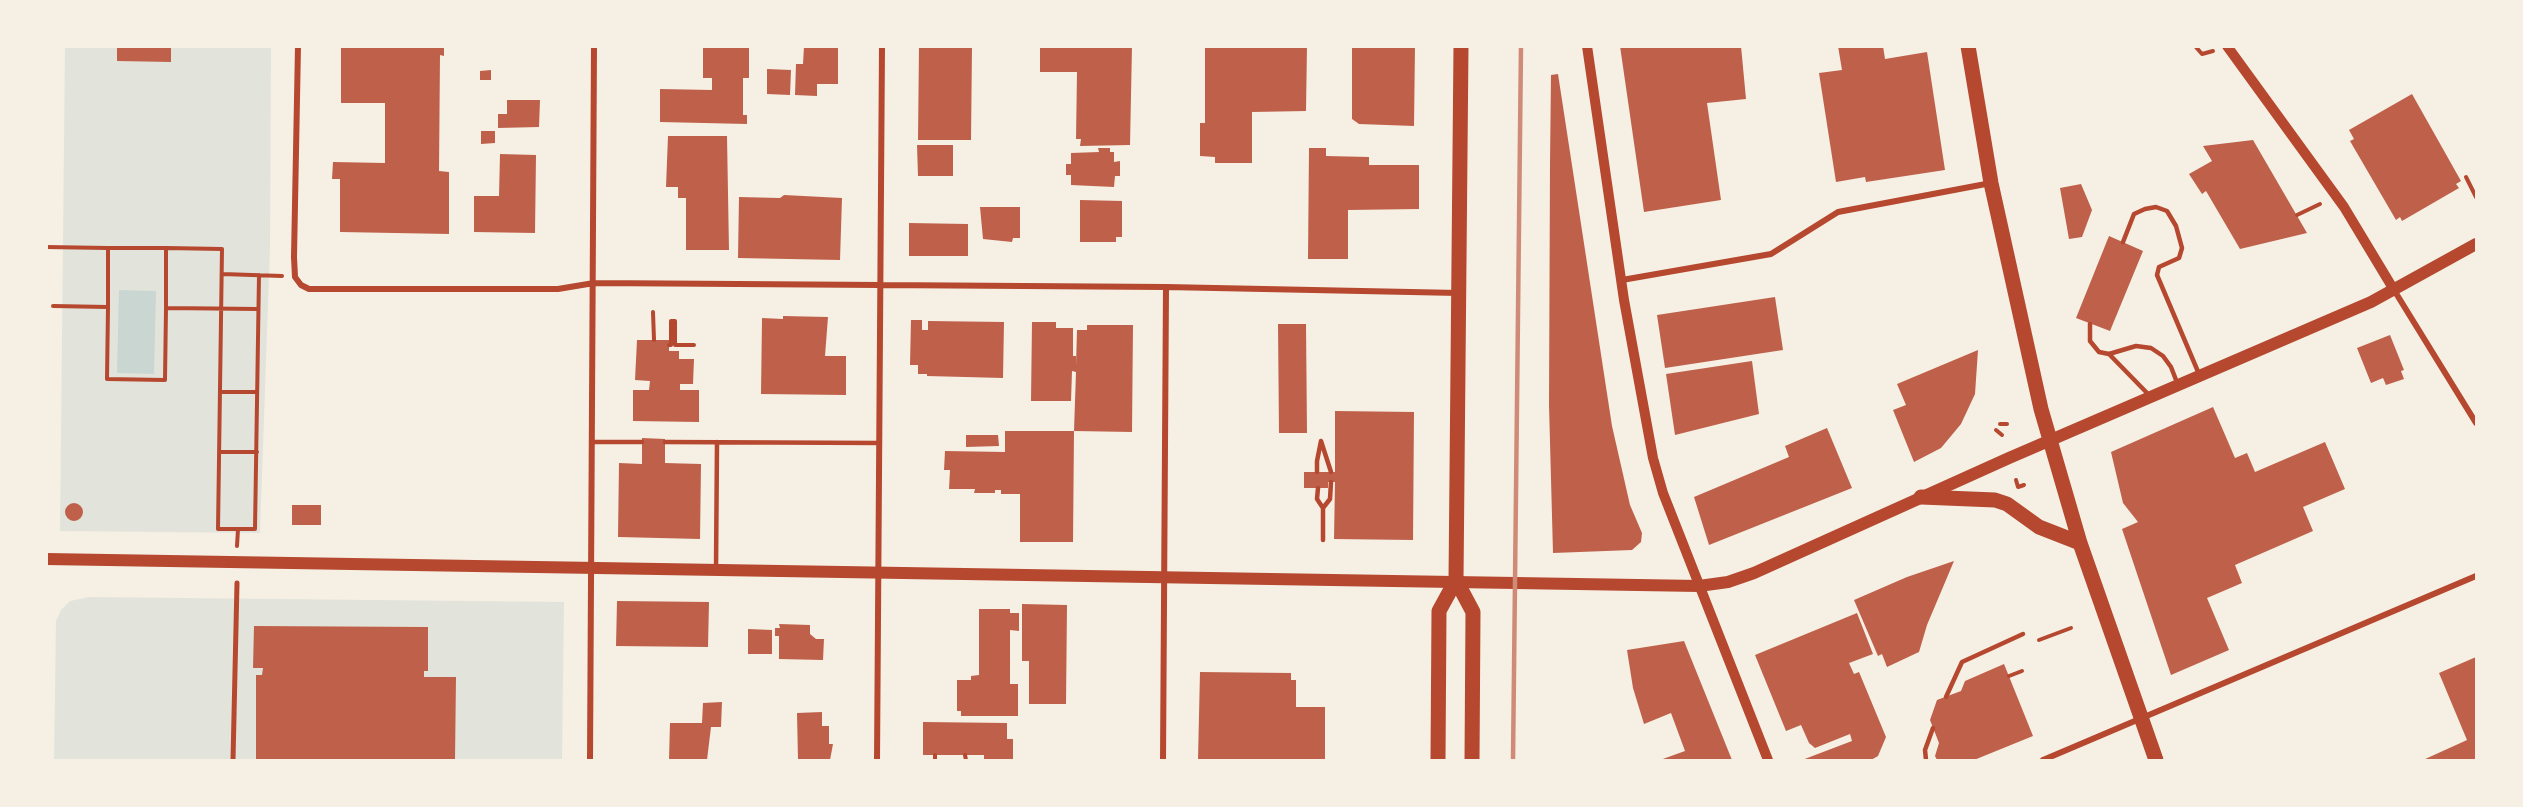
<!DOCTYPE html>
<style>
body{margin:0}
#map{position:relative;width:2523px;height:807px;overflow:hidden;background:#f6efe4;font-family:Cabin,sans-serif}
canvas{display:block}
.frame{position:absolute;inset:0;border:48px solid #f6efe4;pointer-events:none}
</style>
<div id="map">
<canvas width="2523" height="807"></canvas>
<div class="frame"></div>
</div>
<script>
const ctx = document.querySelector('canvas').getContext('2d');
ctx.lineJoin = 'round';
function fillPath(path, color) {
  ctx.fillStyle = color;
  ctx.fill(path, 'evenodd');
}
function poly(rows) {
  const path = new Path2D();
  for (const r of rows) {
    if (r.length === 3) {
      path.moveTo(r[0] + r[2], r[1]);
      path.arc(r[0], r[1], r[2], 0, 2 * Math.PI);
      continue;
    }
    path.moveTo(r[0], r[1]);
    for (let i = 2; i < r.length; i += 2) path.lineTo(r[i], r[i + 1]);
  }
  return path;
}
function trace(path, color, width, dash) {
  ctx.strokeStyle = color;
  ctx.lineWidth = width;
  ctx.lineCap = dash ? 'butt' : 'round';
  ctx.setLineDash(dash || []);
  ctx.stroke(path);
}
const green = poly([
 [65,47,271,47,270,248,260,533,60,531],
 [89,597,564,602,562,760,54,760,56,621,61,610,70,601]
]);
const water = poly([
 [119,290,156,291,154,374,117,373]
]);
const building = poly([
 [117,46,171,46,171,62,117,61],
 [341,46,444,47,444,56,440,55,439,171,449,172,449,234,340,232,340,179,332,179,333,162,385,163,385,103,341,103],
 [703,46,749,46,749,78,743,78,743,115,747,115,747,124,660,122,660,89,712,90,712,78,703,78],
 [804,46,838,46,838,84,817,84,817,96,795,95,796,64,803,64],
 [919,46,972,46,971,140,918,140],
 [1040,46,1132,46,1130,145,1080,146,1081,139,1076,139,1077,72,1040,72],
 [1205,46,1307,46,1306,111,1252,112,1252,163,1215,163,1215,157,1200,156,1200,123,1205,123],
 [1352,46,1415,46,1414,126,1359,124,1352,119],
 [1620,46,1741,46,1746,99,1707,103,1721,200,1644,212],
 [1838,46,1883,46,1885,59,1927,52,1945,170,1866,182,1865,177,1836,182,1819,73,1842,70],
 [767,69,791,70,790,95,767,94],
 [491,70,491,80,480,80,480,71],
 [1558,74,1612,426,1630,505,1642,533,1641,542,1632,550,1553,553,1549,405,1550,163,1551,75],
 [2412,94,2461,181,2456,184,2459,188,2402,221,2400,217,2396,220,2350,141,2354,139,2349,130],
 [507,100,540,100,539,127,498,128,498,114,507,114],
 [481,131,495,131,495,143,481,144],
 [668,136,727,136,729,250,686,250,686,198,678,198,678,187,666,187],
 [2253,140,2307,233,2240,249,2206,191,2202,194,2189,174,2212,161,2203,146],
 [917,145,953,145,953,176,918,176],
 [1098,148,1110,148,1110,152,1114,152,1114,162,1120,161,1120,176,1115,176,1114,187,1071,185,1071,175,1066,175,1066,164,1071,164,1071,153,1099,152],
 [1309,148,1326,148,1326,156,1369,157,1369,165,1419,165,1419,209,1348,210,1348,259,1308,259],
 [500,154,536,155,535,233,474,232,474,196,499,196],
 [2081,184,2092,210,2082,237,2069,239,2060,188],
 [784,195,842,198,840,260,738,258,739,197,780,198],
 [1080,200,1122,201,1122,237,1116,237,1116,242,1080,242],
 [980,207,1020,207,1020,238,1013,238,1012,242,983,239],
 [909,223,968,224,968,256,909,256],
 [2109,236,2143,251,2110,331,2076,318],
 [1775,297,1783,350,1665,368,1657,315],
 [783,316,828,317,825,356,846,356,846,395,761,394,762,318,783,319],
 [911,320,922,320,922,330,928,330,928,321,1004,322,1003,378,927,376,927,374,918,374,918,365,910,365],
 [1032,322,1056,322,1056,328,1073,328,1073,356,1076,356,1076,366,1077,330,1087,330,1087,325,1133,325,1132,432,1074,431,1073,542,1020,542,1020,494,1001,494,1001,490,995,490,995,493,974,493,975,489,949,489,950,470,944,470,945,451,1005,452,1005,431,1074,431,1076,372,1072,371,1071,401,1031,401],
 [1278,324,1306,324,1307,433,1279,433],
 [2390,335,2404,370,2401,371,2404,379,2386,385,2383,378,2371,383,2357,348],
 [637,340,669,340,669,351,679,351,679,359,694,359,693,384,680,384,680,390,699,390,699,422,633,421,633,390,649,390,650,381,635,380],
 [1978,350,1975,394,1961,424,1941,448,1914,462,1893,410,1906,405,1897,384],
 [1752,361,1759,414,1675,435,1666,374],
 [2213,407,2235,458,2247,453,2255,472,2325,442,2345,489,2303,507,2313,531,2235,565,2242,583,2207,598,2229,650,2171,675,2122,529,2138,522,2123,503,2111,452],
 [1335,411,1414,412,1413,540,1334,539,1335,482,1328,482,1328,488,1304,488,1304,472,1335,472],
 [1827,428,1852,488,1709,545,1694,497,1789,457,1785,446],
 [966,435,998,435,999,446,966,447],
 [642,438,665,439,665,463,701,464,700,539,618,537,619,463,642,464],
 [74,512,9],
 [292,505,321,505,321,525,292,525],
 [1954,561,1927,625,1919,652,1887,667,1882,654,1878,656,1854,600,1907,577],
 [617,601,709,602,708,647,616,646],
 [1022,604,1067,605,1066,704,1029,704,1029,661,1022,661],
 [979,609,1010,609,1010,613,1019,613,1019,631,1010,630,1010,684,1018,684,1018,716,961,716,961,711,957,711,957,680,971,680,971,676,979,675],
 [1857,613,1873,654,1849,663,1854,674,1859,672,1886,737,1878,756,1871,760,1802,760,1852,741,1850,734,1815,748,1809,743,1801,725,1786,731,1755,655],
 [779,624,810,625,810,634,816,639,824,639,823,660,779,659,779,636,775,636,775,628,780,628],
 [254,626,428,627,428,671,424,671,424,677,456,677,455,760,256,760,256,675,262,675,263,668,253,668],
 [748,629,772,630,772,654,748,654],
 [1684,641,1732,760,1660,760,1685,751,1671,713,1644,724,1633,688,1627,650],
 [2476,657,2476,760,2423,760,2467,740,2439,673],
 [2004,664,2033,736,1974,760,1937,760,1935,756,1939,743,1930,720,1937,700,1961,691,1965,681],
 [1200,672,1291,673,1291,680,1296,680,1296,707,1325,707,1325,760,1198,760],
 [722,702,721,727,711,727,707,760,669,760,670,723,702,723,703,703],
 [822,712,822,726,829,726,829,744,833,744,830,760,798,760,797,713],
 [923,722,1007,723,1007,739,1013,739,1013,760,984,760,984,755,923,755]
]);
const path = poly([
 [2195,46,2202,54,2213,51],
 [2466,177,2476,197],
 [2297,215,2320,204],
 [46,247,108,248],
 [166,248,222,249,218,529,255,529,259,275],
 [222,274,282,276],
 [53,306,108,307,107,379,165,380,166,308,258,309],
 [108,307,108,248,166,248,166,308],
 [653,312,654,340],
 [669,345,671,345,671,321,675,321,675,345,694,345],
 [220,392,257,392],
 [2000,424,2007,424],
 [1996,430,2002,435],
 [219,452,257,452],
 [2016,480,2018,487,2024,485],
 [237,546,238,529],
 [2039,640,2071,628],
 [2009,676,2022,671],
 [965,755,966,760],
 [935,760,935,755]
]);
const service = poly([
 [2123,242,2134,214,2145,209,2156,207,2167,211,2176,226,2182,248,2179,258,2159,267,2157,275,2199,374],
 [2090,324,2090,341,2099,352,2109,354,2136,346,2151,348,2163,356,2171,367,2178,385],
 [2109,354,2149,395],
 [1321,441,1331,472],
 [592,442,642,442],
 [665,442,880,443],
 [1317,472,1317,461,1321,441],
 [1318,488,1317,499,1323,508,1323,540],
 [1323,508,1330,499,1331,482],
 [716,569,717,442],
 [1946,697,1962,662,2023,634],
 [1926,760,1925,750,1933,728]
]);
const pedestrian = poly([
 [233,760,237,583]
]);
const minor = poly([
 [298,46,294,257,295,277,301,285,309,289,558,289,594,283,1166,287,1459,293],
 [1622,280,1771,254,1838,212,1991,183],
 [2394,290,2476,423],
 [590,760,594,46],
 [877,760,882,46],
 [1163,760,1166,287],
 [2043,760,2476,576]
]);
const tertiary = poly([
 [1587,46,1624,300,1653,458,1663,493,1768,760],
 [2227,46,2344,207,2394,290]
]);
const secondary = poly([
 [46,559,1699,586,1728,582,1754,573,2009,458,2371,302,2476,244]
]);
const primary = poly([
 [1461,46,1456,580,1473,612,1472,760],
 [1968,46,1991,183,2041,409,2080,543,2156,760],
 [1921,497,1995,500,2007,504,2039,527,2080,543],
 [1438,760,1439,611,1456,580]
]);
const rail = poly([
 [1513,760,1521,46]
]);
fillPath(green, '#e2e4dc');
fillPath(water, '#c9d6d2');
fillPath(building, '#bf614a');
trace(path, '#b5482f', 4);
trace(service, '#b5482f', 4.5);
trace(pedestrian, '#b5482f', 5);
trace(minor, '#b5482f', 6);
trace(tertiary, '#b5482f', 10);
trace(secondary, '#b5482f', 12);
trace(primary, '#b5482f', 15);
trace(rail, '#cf8b77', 4.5);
</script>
